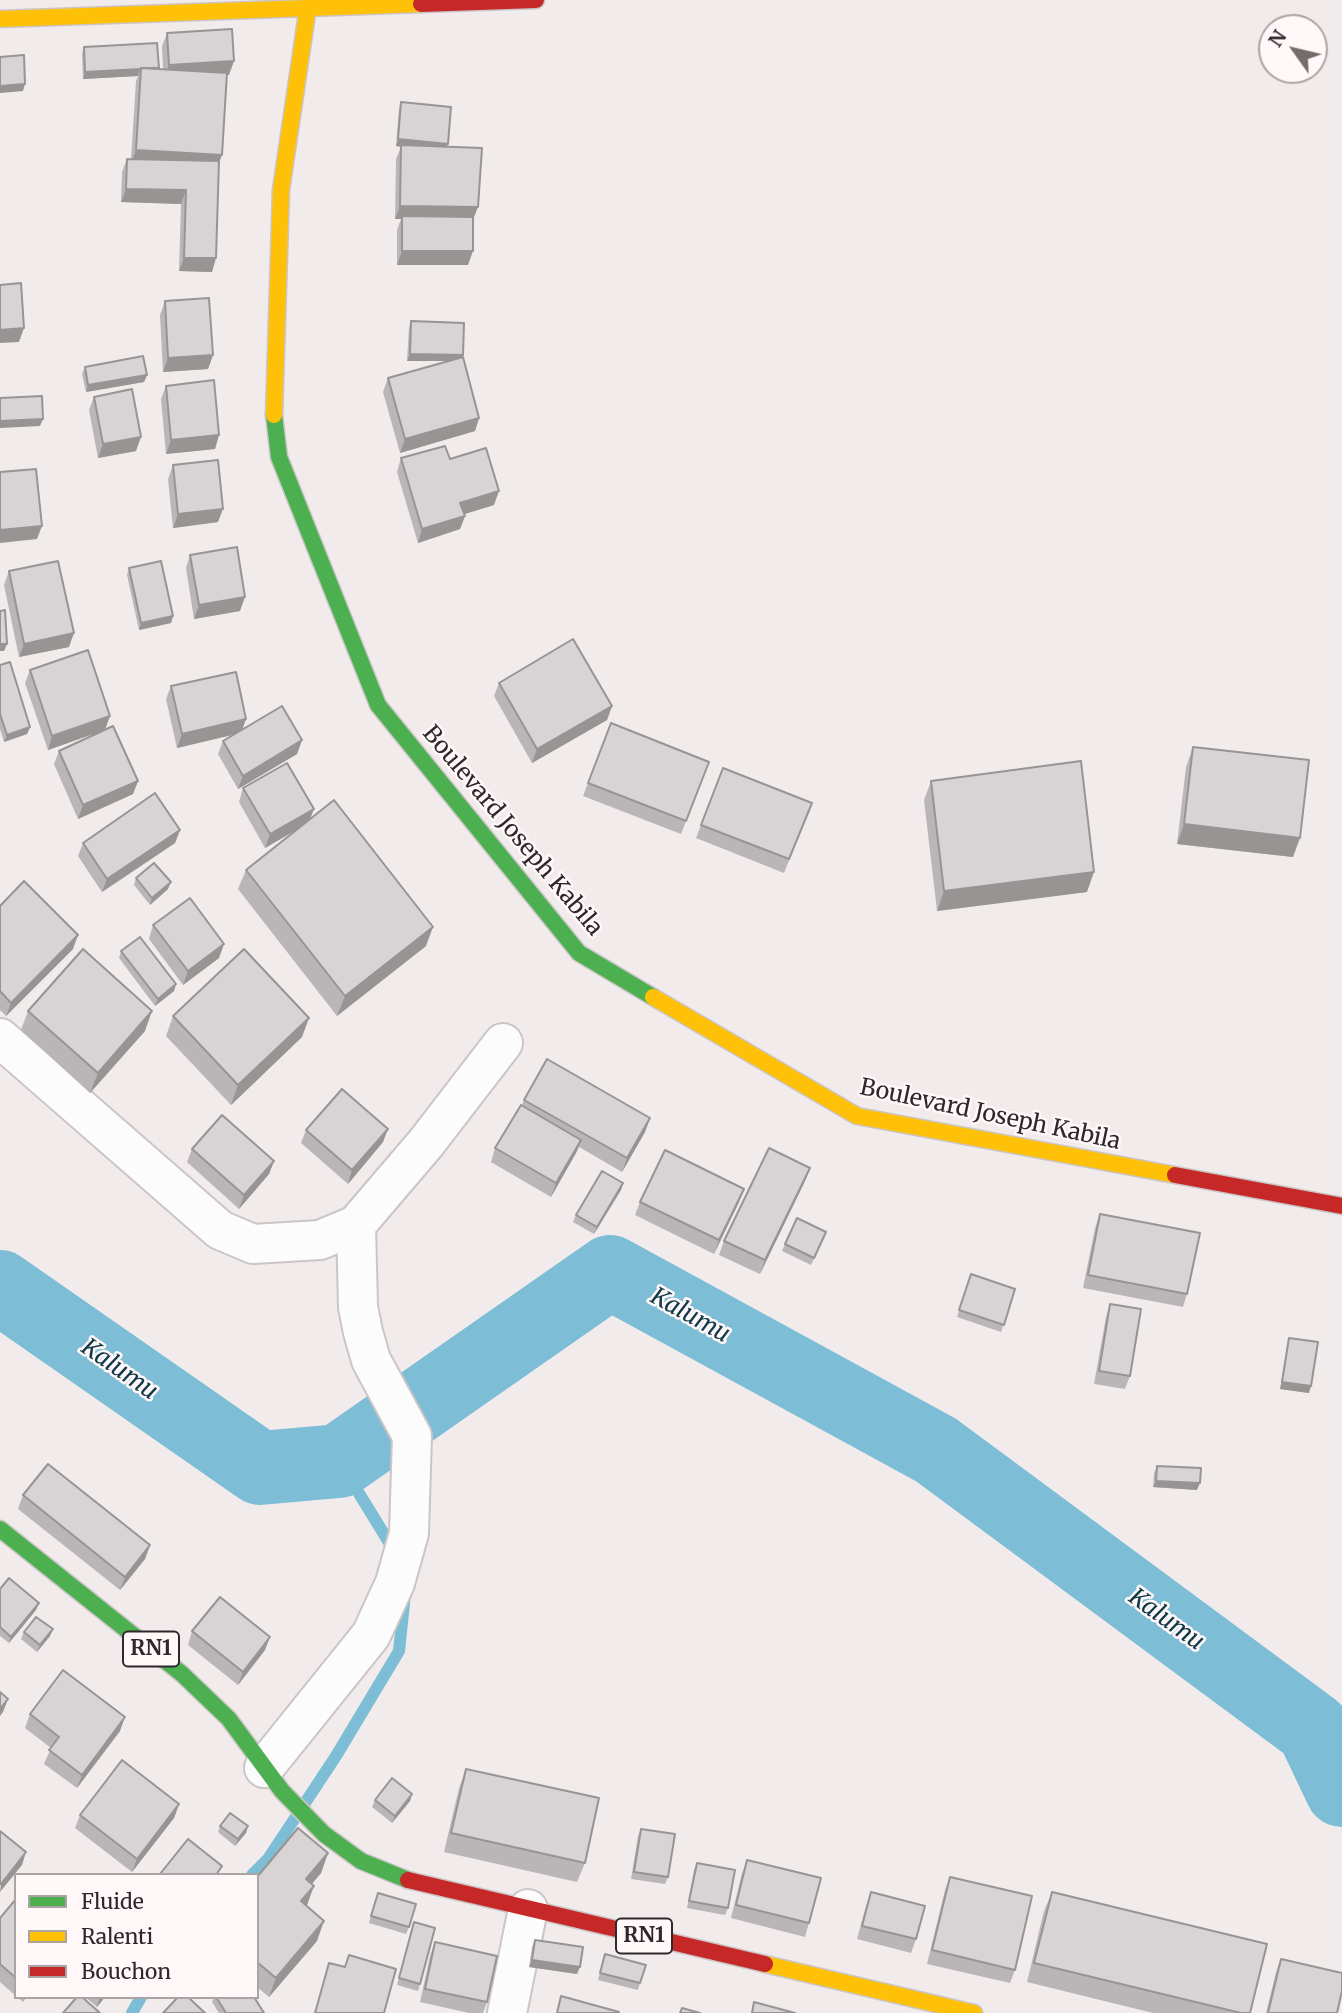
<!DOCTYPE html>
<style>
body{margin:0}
#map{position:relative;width:1342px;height:2013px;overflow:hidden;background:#f2ebec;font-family:Merriweather,serif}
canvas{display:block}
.legend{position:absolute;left:14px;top:1873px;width:245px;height:126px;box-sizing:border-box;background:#fff7f8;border:2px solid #aba4a5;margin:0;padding:9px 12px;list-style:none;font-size:21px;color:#2d2829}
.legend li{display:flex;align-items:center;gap:14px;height:35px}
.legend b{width:35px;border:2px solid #aba4a5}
.north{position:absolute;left:1258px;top:14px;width:70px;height:70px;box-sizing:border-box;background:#fff7f8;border:2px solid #aba4a5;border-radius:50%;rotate:304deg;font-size:19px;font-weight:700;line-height:28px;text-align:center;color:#2d2829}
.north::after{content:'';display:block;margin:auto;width:24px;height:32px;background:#726c6d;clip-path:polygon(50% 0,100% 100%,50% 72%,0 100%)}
</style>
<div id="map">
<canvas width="1342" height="2013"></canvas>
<ul class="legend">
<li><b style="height:9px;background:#4caf50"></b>Fluide</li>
<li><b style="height:9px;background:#ffc107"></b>Ralenti</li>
<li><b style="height:9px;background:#c62828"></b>Bouchon</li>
</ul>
<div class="north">N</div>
</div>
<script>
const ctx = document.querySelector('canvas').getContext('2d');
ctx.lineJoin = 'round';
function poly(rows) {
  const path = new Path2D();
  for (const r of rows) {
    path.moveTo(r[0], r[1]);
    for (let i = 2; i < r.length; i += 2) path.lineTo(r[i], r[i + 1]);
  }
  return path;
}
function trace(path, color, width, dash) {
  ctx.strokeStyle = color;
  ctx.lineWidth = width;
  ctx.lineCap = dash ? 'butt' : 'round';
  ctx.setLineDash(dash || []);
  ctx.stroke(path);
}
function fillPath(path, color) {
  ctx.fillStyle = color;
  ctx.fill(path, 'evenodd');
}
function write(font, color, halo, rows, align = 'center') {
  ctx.font = font + ' Merriweather,serif';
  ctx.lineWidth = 5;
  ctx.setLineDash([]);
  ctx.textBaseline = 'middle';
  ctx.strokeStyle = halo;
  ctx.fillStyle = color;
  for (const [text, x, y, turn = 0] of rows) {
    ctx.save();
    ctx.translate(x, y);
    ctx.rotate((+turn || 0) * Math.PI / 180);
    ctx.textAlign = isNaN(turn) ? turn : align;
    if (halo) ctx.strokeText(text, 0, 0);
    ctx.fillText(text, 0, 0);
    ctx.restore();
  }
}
const stream = poly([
 [339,1461,395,1552],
 [252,1875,268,1859,336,1756,399,1651,405,1594],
 [132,2013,141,1997]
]);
const river = poly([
 [0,1287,260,1468,339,1461,610,1272,936,1450,1313,1729,1342,1790]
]);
const street = poly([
 [0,1038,220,1230,253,1244,320,1240,356,1225,426,1143,503,1043],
 [264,1768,371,1635,395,1583,409,1533,412,1436,371,1360,363,1332,358,1307,356,1225],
 [507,2013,528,1909]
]);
const fast = poly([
 [274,415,279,457,378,705,579,953,653,997],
 [0,1529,182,1674,229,1719,282,1791,324,1834,361,1861,408,1880]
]);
const slow = poly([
 [0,19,421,4],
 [274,415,281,190,309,0],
 [653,997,857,1116,1175,1175],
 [765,1964,974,2013]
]);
const jam = poly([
 [421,4,536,0],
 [1175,1175,1342,1206],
 [408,1880,765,1964]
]);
const wall = poly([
 [167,33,229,75,227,75,218,164,212,272,179,271,181,204,121,202,122,172,127,159,131,159,136,81,138,76,83,79,82,54,84,47,159,69,163,69,162,46],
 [401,102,448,144,446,147,473,220,468,265,397,265,397,230,401,219,395,219,396,159,401,147,396,146,399,109],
 [165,301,213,355,208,369,163,372,160,315],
 [411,321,463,355,462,357,479,418,475,431,400,453,383,392,388,378,448,361,407,361,409,328],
 [85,367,147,375,144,382,86,392,82,374],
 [166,386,219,435,215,449,166,454,161,399],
 [94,397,136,451,98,458,89,410],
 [401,458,494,505,464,514,465,516,460,529,418,543,397,472],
 [173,465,218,522,173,528,168,479],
 [190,555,240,611,194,619,186,568],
 [129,568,173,616,171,623,139,630,127,575],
 [9,571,69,647,19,657,4,585],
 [0,665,30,727,27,734,4,742,0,729],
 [30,670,105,730,138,781,133,794,78,819,54,764,59,751,103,730,48,750,25,683],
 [499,683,612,706,607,720,532,763,494,696],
 [171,686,246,719,242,729,302,740,297,754,238,789,218,754,223,741,233,734,177,748,166,699],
 [1193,747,1293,857,1177,844,1186,767],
 [709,762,681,834,583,796,588,783],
 [931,781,1087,892,937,911,924,800],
 [243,788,310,819,426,946,337,1016,238,889,246,870,297,830,265,848,239,802],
 [812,803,784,873,696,838,701,825],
 [180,830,175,843,102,892,78,856,83,843],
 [136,878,168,889,150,905,134,885],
 [0,906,73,949,6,1016,0,1010],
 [153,925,219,958,183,985,149,939],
 [121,951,176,984,174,991,155,1006,119,958],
 [28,1011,145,1031,90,1093,21,1030],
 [173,1016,302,1037,231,1105,166,1036],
 [524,1100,650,1118,645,1132,622,1172,579,1147,576,1153,551,1197,491,1162,495,1148,522,1105],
 [306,1130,383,1142,348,1184,301,1143],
 [192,1149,274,1161,269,1174,239,1209,187,1162],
 [810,1168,805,1181,760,1274,719,1255,724,1241],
 [623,1183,621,1190,594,1234,573,1222,576,1215],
 [744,1189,739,1202,714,1254,635,1215,640,1202],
 [1100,1214,1187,1294,1183,1307,1083,1288,1095,1228],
 [824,1238,811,1265,782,1251,785,1244],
 [971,1274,1015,1289,1001,1332,957,1317],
 [1110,1304,1130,1376,1125,1389,1094,1384,1106,1317],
 [1289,1338,1309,1393,1280,1389,1287,1345],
 [1157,1466,1197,1490,1153,1487,1154,1473],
 [23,1495,150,1545,145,1559,120,1590,18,1509],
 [0,1589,36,1610,9,1643,0,1636],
 [192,1631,265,1650,238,1685,188,1645],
 [24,1632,50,1636,37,1652,21,1639],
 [30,1714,120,1731,77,1788,44,1764,51,1748,25,1728],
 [466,1769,585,1863,577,1882,444,1852,459,1788],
 [412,1794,410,1801,392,1823,372,1807,375,1800],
 [179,1804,174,1818,132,1872,75,1828,80,1815],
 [220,1826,248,1826,246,1833,235,1846,218,1832],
 [641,1829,668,1877,665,1884,631,1879,638,1836],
 [328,1853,321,1873,312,1884,307,1906,317,1941,269,1997,257,1987,257,1877],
 [747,1860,809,1923,805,1937,731,1918,742,1873],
 [697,1863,728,1908,725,1915,687,1908,694,1870],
 [950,1877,1015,1970,1010,1983,927,1964,945,1890],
 [871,1892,916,1939,911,1953,857,1939,866,1906],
 [1052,1892,1250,2013,1153,2013,1027,1982,1044,1911],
 [16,1899,16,1996,0,1982,0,1918],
 [375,1900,409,1927,406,1934,369,1923],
 [414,1922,420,1984,418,1991,397,1985],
 [535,1940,577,1974,529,1967,532,1947],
 [435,1942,487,2002,483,2013,469,2013,420,2002,430,1956],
 [605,1954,640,1983,638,1990,598,1980],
 [1281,1959,1337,2013,1266,2013,1276,1972],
 [18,1997,27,1997,23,2002],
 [85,1997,105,1997,97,2007],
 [214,1997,254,1997,264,2013,219,2013,212,2002]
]);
const shadedWall = poly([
 [234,61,229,75,164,79,169,65],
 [140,69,138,76,83,79,85,72],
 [25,84,23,91,0,93,0,86],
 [398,139,448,144,445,151,396,146],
 [136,150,222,155,217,168,131,164],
 [126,189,186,190,181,204,121,202],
 [400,206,478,207,473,220,402,216,401,219,395,219],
 [402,251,473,251,468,265,397,265],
 [184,258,216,258,212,272,179,271],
 [24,328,19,342,0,343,0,330],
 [410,354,463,355,461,361,407,361],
 [213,355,208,369,163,372,168,358],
 [147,375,144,382,86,392,88,385],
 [479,418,475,431,400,453,405,439],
 [43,419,40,426,0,428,0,421],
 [219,435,215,449,166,454,171,440],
 [141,437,136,451,98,458,103,444],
 [499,491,494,505,455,517,460,503],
 [223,509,218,522,173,528,178,514],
 [465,516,460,529,418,543,422,529],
 [42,526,37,539,0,543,0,530],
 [245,597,240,611,194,619,199,605],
 [173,616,171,623,139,630,141,623],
 [74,633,69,647,19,657,24,644],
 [0,644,7,644,4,651,0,651],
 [612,706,607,720,532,763,537,749],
 [110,716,105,730,48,750,52,736],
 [246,719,241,733,177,748,182,734],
 [30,727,27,734,4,742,7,735],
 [302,740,297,754,238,789,243,776],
 [138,781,133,794,78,819,83,805],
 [314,809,309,822,265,848,270,834],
 [1184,824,1300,838,1293,857,1177,844],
 [180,830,175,843,102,892,107,879],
 [1094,872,1087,892,937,911,944,891],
 [171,882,168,889,150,905,152,898],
 [433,927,426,946,337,1016,345,996],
 [78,935,73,949,6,1016,11,1003],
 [224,944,219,958,183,985,188,971],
 [176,984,174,991,155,1006,158,999],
 [152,1011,145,1031,90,1093,98,1073],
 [309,1018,302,1037,231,1105,238,1085],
 [650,1118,645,1132,622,1172,627,1158],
 [388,1129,383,1142,348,1184,352,1170],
 [581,1140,576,1153,551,1197,556,1183],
 [274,1161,269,1174,239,1209,244,1195],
 [810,1168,805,1181,760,1274,765,1260],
 [623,1183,621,1190,594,1234,597,1227],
 [744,1189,739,1202,714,1254,719,1240],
 [1282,1382,1311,1386,1309,1393,1280,1389],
 [1156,1481,1200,1483,1197,1490,1153,1487],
 [150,1545,145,1559,120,1590,125,1577],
 [39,1603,36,1610,9,1643,11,1637],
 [53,1629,50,1636,37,1652,40,1645],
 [270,1637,265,1650,238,1685,243,1672],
 [8,1699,3,1712,0,1716,0,1709],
 [125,1717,120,1731,77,1788,82,1775],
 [412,1794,410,1801,392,1823,395,1816],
 [179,1804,174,1818,132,1872,137,1859],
 [248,1826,246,1833,235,1846,238,1839],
 [26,1852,22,1865,0,1892,1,1884],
 [328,1853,321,1873,299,1899,306,1879],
 [314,1886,307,1905,294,1921,301,1901],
 [324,1921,317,1941,269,1997,276,1978],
 [532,1960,580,1967,577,1974,529,1967],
 [100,1997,105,1997,97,2007]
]);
const building = poly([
 [232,29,234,61,169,65,167,33,232,29],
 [157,43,159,68,141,68,141,69,85,72,84,47,157,43],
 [24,55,25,84,0,86,0,57,24,55],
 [141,68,227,73,222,155,136,150,141,68],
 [401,102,451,107,448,144,398,139,401,102],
 [401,145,482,148,478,207,400,206,401,145],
 [127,159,219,161,216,258,184,258,186,190,126,189,127,159],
 [402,216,473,217,473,251,402,251,402,216],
 [21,283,24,328,0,330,0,285,21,283],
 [209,298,213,355,168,358,165,301,209,298],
 [411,321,464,323,463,355,410,354,411,321],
 [143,356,147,375,88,385,85,367,143,356],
 [463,357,479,418,405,439,388,378,463,357],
 [214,380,219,435,171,440,166,386,214,380],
 [132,389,141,437,103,444,94,397,132,389],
 [42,396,43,419,0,421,0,398,42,396],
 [445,446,450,459,486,448,499,491,460,503,465,516,422,529,401,458,445,446],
 [218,460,223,509,178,514,173,465,218,460],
 [36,469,42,526,0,530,0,472,36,469],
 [237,547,245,597,199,605,190,555,237,547],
 [58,561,74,633,24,644,9,571,58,561],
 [161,561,173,616,141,623,129,568,161,561],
 [5,610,7,644,0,644,0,611,5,610],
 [573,639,612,706,537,749,499,683,573,639],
 [88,650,110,716,52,736,30,670,88,650],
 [10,662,30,727,7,735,0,714,0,665,10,662],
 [236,672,246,719,182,734,171,686,236,672],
 [282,706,302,740,243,776,223,741,282,706],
 [611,723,709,762,686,821,588,783,611,723],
 [113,726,138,781,83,805,59,751,113,726],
 [1193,747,1309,760,1300,838,1184,824,1193,747],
 [1081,761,1094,872,944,891,931,781,1081,761],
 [287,763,314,809,270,834,243,788,287,763],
 [723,768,812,803,789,859,701,825,723,768],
 [155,793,180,830,107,879,83,843,155,793],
 [334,800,433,927,345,996,246,870,334,800],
 [154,863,171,882,152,898,136,878,154,863],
 [24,881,78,935,11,1003,0,991,0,906,24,881],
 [190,898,224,944,188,971,153,925,190,898],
 [140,937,176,984,158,999,121,951,140,937],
 [83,949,152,1011,98,1073,28,1011,83,949],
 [244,949,309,1018,238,1085,173,1016,244,949],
 [547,1059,650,1118,627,1158,524,1100,547,1059],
 [342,1089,388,1129,352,1170,306,1130,342,1089],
 [521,1105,581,1140,556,1183,495,1148,521,1105],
 [222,1115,274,1161,244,1195,192,1149,222,1115],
 [769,1148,810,1168,765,1260,724,1241,769,1148],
 [665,1150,744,1189,719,1240,640,1202,665,1150],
 [602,1171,623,1183,597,1227,576,1215,602,1171],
 [1100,1214,1200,1233,1187,1294,1088,1275,1100,1214],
 [797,1218,826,1232,814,1258,785,1244,797,1218],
 [971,1274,1015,1289,1004,1325,959,1310,971,1274],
 [1110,1304,1141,1309,1130,1376,1099,1371,1110,1304],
 [1289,1338,1318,1342,1311,1386,1282,1382,1289,1338],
 [48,1464,150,1545,125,1577,23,1495,48,1464],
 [1157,1466,1201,1468,1200,1483,1156,1481,1157,1466],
 [9,1578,39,1603,11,1637,0,1627,0,1589,9,1578],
 [220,1597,270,1637,243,1672,192,1631,220,1597],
 [36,1617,53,1629,40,1645,24,1632,36,1617],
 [63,1670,125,1717,82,1775,49,1750,59,1737,30,1714,63,1670],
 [0,1692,8,1699,0,1709,0,1692],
 [122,1760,179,1804,137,1859,80,1815,122,1760],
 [466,1769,599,1798,585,1863,451,1833,466,1769],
 [392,1778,412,1794,395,1816,375,1800,392,1778],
 [230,1813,248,1826,238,1839,220,1826,230,1813],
 [298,1828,328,1853,306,1879,314,1886,301,1901,324,1921,276,1978,257,1962,257,1877,298,1828],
 [641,1829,675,1834,668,1877,634,1872,641,1829],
 [0,1831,26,1852,1,1884,0,1884,0,1831],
 [188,1839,222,1866,216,1875,160,1874,188,1839],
 [747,1860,821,1878,809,1923,736,1905,747,1860],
 [697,1863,735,1870,728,1908,689,1901,697,1863],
 [950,1877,1032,1896,1015,1970,932,1950,950,1877],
 [871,1892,925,1906,916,1939,862,1926,871,1892],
 [1052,1892,1267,1944,1250,2013,1241,2013,1034,1963,1052,1892],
 [378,1893,416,1904,409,1927,371,1916,378,1893],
 [16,1899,16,1978,0,1964,0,1918,16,1899],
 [414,1922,435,1928,420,1984,399,1978,414,1922],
 [535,1940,583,1947,580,1967,532,1960,535,1940],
 [435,1942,497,1956,487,2002,425,1989,435,1942],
 [605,1954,646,1965,640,1983,600,1973,605,1954],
 [349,1955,396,1969,384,2013,315,2013,329,1963,345,1967,349,1955],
 [1281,1959,1342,1973,1342,1991,1337,2013,1268,2013,1281,1959],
 [561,1996,619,2012,619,2013,557,2013,561,1996],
 [77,1997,82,1997,100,2013,63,2013,77,1997],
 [178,1997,188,1997,205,2013,163,2013,178,1997],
 [216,1997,254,1997,264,2013,226,2013,216,1997],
 [754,2002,795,2013,752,2013,754,2002],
 [682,2008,700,2013,680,2013,682,2008]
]);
const shields = [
 [151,1649,56],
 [644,1936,56]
];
const shieldNames = [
 ["RN1",151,1649],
 ["RN1",644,1936]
];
const streetNames = [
 ["Boulevard Joseph Kabila",512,831,50],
 ["Boulevard Joseph Kabila",990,1115,12]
];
const waterNames = [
 ["Kalumu",690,1316,29],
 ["Kalumu",119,1370,35],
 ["Kalumu",1166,1620,36]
];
trace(stream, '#7dbed6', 12);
trace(river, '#7dbed6', 74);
trace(street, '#cbc5c6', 42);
trace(fast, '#cbc5c6', 19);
trace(slow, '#cbc5c6', 19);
trace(jam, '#cbc5c6', 19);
trace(street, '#fdfcfc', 38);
trace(fast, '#4caf50', 16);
trace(slow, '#ffc107', 16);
trace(jam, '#c62828', 16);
fillPath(wall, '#bab5b6');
fillPath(shadedWall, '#979494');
fillPath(building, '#d8d3d4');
trace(building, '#979494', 2);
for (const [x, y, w] of shields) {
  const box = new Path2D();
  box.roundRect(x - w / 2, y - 17.5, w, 35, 5);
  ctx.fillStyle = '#fff7f8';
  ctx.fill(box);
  trace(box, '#2d2829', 2);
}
write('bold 21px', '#2d2829', null, shieldNames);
write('23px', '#2d2829', '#fff7f8', streetNames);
write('italic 24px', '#0f3a49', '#fff7f8', waterNames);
</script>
